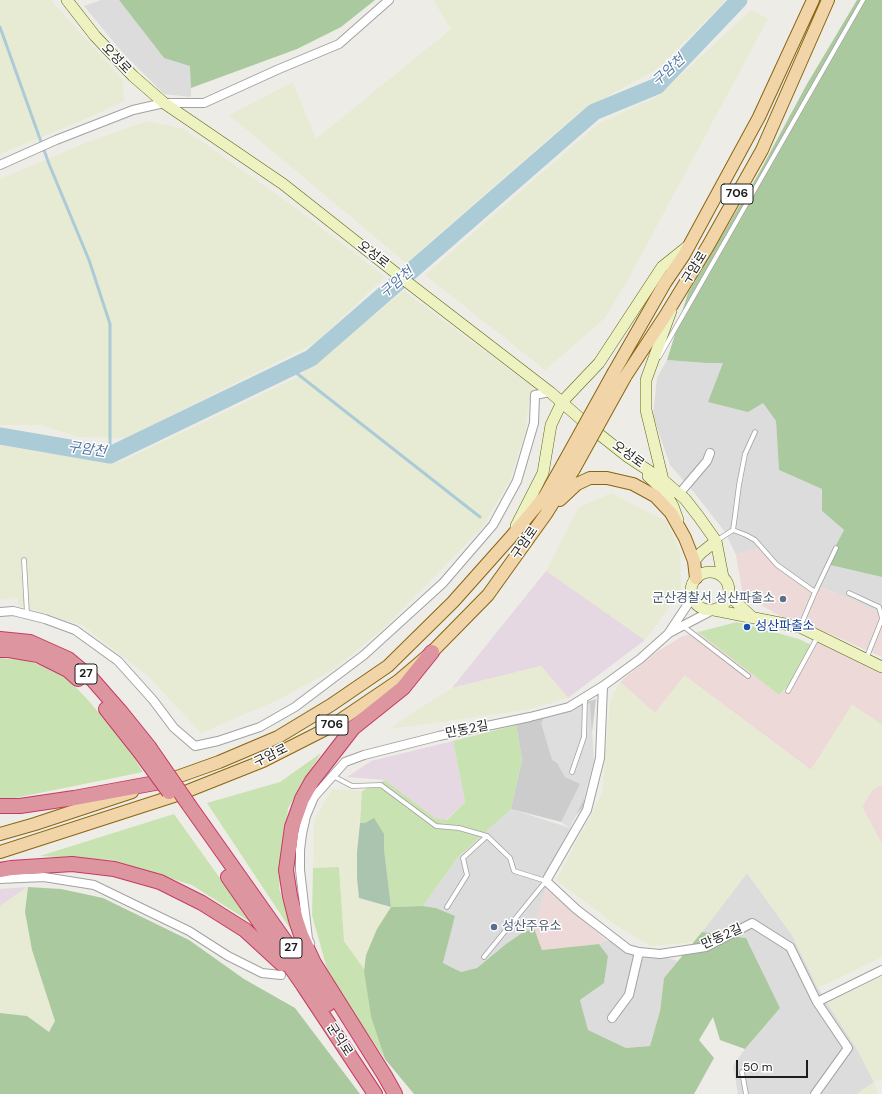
<!DOCTYPE html>
<meta charset="utf-8">
<style>
body{margin:0}
#map{position:relative;width:882px;height:1094px;overflow:hidden;background:#eeece6;font-family:"DM Sans",sans-serif}
canvas{display:block}
.scale{position:absolute;left:736px;top:1060px;width:72px;height:18px;box-sizing:border-box;border:2px solid #1e1e1e;border-top:0;padding-left:5px;font-size:12px;line-height:14px;white-space:nowrap;color:#1e1e1e;-webkit-text-stroke:3px #fff;paint-order:stroke}
</style>
<div id="map">
<canvas width="882" height="1094"></canvas>
<div class="scale">50 m</div>
</div>
<script>
const ctx = document.querySelector('canvas').getContext('2d');
ctx.lineJoin = 'round';
function fillPath(path, color) {
  ctx.fillStyle = color;
  ctx.fill(path, 'evenodd');
}
function poly(rows) {
  const path = new Path2D();
  for (const r of rows) {
    if (r.length === 3) {
      path.moveTo(r[0] + r[2], r[1]);
      path.arc(r[0], r[1], r[2], 0, 2 * Math.PI);
      continue;
    }
    path.moveTo(r[0], r[1]);
    for (let i = 2; i < r.length; i += 2) path.lineTo(r[i], r[i + 1]);
  }
  return path;
}
function trace(path, color, width, dash) {
  ctx.strokeStyle = color;
  ctx.lineWidth = width;
  ctx.lineCap = dash ? 'butt' : 'round';
  ctx.setLineDash(dash || []);
  ctx.stroke(path);
}
function write(font, color, halo, rows, align = 'center') {
  ctx.font = font + ' "DM Sans","Noto Sans KR",sans-serif';
  ctx.lineWidth = 3;
  ctx.setLineDash([]);
  ctx.textBaseline = 'middle';
  ctx.strokeStyle = halo;
  ctx.fillStyle = color;
  for (const [text, x, y, turn = 0] of rows) {
    ctx.save();
    ctx.translate(x, y);
    ctx.rotate((+turn || 0) * Math.PI / 180);
    ctx.textAlign = isNaN(turn) ? turn : align;
    if (halo) ctx.strokeText(text, 0, 0);
    ctx.fillText(text, 0, 0);
    ctx.restore();
  }
}
const residential = poly([
 [101,0,119,0,164,58,191,66,191,97,164,94,123,53,84,6],
 [667,360,706,363,723,363,763,403,776,421,779,470,822,489,822,511,844,530,826,564,882,577,882,613,821,587,811,593,757,548,736,555,725,532,697,496,670,465,653,416,657,378],
 [511,809,570,828,546,889,534,928,522,933,506,944,477,968,461,972,443,963,455,916,436,908,423,906,458,857],
 [747,873,792,935,818,988,857,1049,874,1082,857,1094,738,1094,733,1066,745,1049,780,1008,746,938,702,932],
 [606,940,678,961,664,978,660,1011,650,1046,626,1048,588,1030,580,1000,604,983,608,956,599,944]
]);
const commercial = poly([
 [757,548,811,592,821,587,882,613,882,657,810,625,780,616,743,595,736,555],
 [698,632,779,695,801,672,818,641,882,671,882,725,852,705,811,770,685,676,655,713,620,682,658,651,683,636],
 [882,785,882,844,862,807,872,790],
 [546,889,606,940,599,944,542,950,534,928]
]);
const industrial = poly([
 [546,571,552,574,645,640,568,698,541,666,452,688],
 [453,741,465,802,446,820,435,818,385,780,347,777,371,761],
 [28,887,0,906,0,889]
]);
const religious = poly([
 [596,699,583,807,569,824,511,809,522,759,516,725]
]);
const farmland = poly([
 [0,0,51,0,123,80,124,101,88,118,0,154],
 [433,0,726,0,657,69,579,112,406,263,229,115,293,82,316,139,451,29],
 [751,10,768,19,630,276,604,319,545,370,425,275,598,124,658,96],
 [147,121,184,129,300,211,385,277,315,343,126,438,79,437,40,425,0,425,0,179,88,142],
 [404,291,534,388,528,406,526,429,510,480,483,527,384,628,334,669,280,699,201,733,149,677,82,625,19,606,17,597,0,600,0,445,46,453,120,462,296,378],
 [611,493,666,521,680,551,681,589,655,627,645,640,546,571,578,508],
 [541,666,568,698,526,710,390,729,412,713,452,688],
 [684,676,811,770,852,705,882,725,882,785,872,790,862,807,882,844,882,957,818,988,792,935,747,873,694,942,651,946,618,927,556,880,602,794,610,701,620,682,655,713],
 [332,789,362,791,357,852,357,878,359,898,391,907,366,955,364,969,344,941,339,867,313,868,314,820],
 [28,887,25,912,32,950,55,1021,49,1032,27,1016,0,1013,0,906],
 [882,976,882,1080,874,1082,878,1094,857,1094,874,1082,857,1049,827,1003]
]);
const grass = poly([
 [737,622,799,639,815,647,801,672,779,695,698,632],
 [0,658,24,660,60,671,88,700,128,748,143,772,0,801],
 [516,725,522,759,511,809,458,857,423,906,391,907,384,849,384,834,365,823,360,823,362,791,385,780,435,818,447,820,465,802,453,741],
 [321,753,288,808,279,888,295,936,207,803,280,782],
 [174,814,252,923,192,885,112,860,40,856],
 [339,867,344,941,364,969,371,1017,385,1059,329,976,312,915,313,868]
]);
const forest = poly([
 [119,0,375,0,341,27,297,49,191,88,190,66,164,58],
 [857,0,882,0,882,577,826,564,844,530,822,511,822,489,779,470,776,421,763,403,748,412,708,402,723,363,706,363,667,360,688,293,759,173,807,84],
 [28,887,61,889,103,898,189,940,244,979,295,1008,360,1094,0,1094,0,1013,27,1016,49,1032,55,1021,32,950,25,912],
 [423,906,436,908,455,916,443,963,461,972,477,968,506,944,522,933,534,928,542,950,599,944,608,956,604,983,580,1000,588,1030,626,1048,650,1046,660,1011,664,978,702,932,746,938,780,1008,745,1049,720,1040,713,1017,699,1040,714,1058,694,1094,414,1094,385,1059,371,1017,364,971,366,955,377,929,391,907]
]);
const cemetery = poly([
 [374,818,384,834,384,849,391,907,359,898,357,878,357,852,360,823,365,823]
]);
const parking = poly([
 [590,703,594,761,584,798,570,828,561,822,580,784,565,777,557,763,552,760,541,723,544,718]
]);
const stream = poly([
 [0,27,49,164,89,260,110,324,110,455],
 [290,368,480,517]
]);
const river = poly([
 [0,436,110,455,311,358,594,112,657,86,739,0]
]);
const lane = poly([
 [659,357,863,0],
 [733,530,746,535,755,540,777,565,815,592],
 [716,541,733,530,735,516,739,485,745,454,755,432],
 [24,560,27,614],
 [849,593,879,607,882,618],
 [683,626,748,676],
 [800,627,815,592,836,548],
 [866,659,882,619],
 [788,691,818,636],
 [572,772,584,737,585,698],
 [333,776,352,786,381,785,436,826,459,828,487,836,510,858,514,871,546,881,484,957],
 [447,907,467,875,463,858,487,836],
 [742,1072,746,1094]
]);
const street = poly([
 [0,165,56,140,133,110,164,103,204,103,279,69,339,44,389,0],
 [679,494,707,461,710,453],
 [0,612,13,611,45,619,75,630,118,661,153,700,174,728,195,746,218,741,260,727,295,707,364,655,443,583,493,525,517,481,534,423,535,395,550,392],
 [669,633,711,611],
 [603,686,600,758,587,810,546,881,576,909,628,949,639,952,660,954,706,947,752,923,790,947,817,1002,848,1048,815,1094],
 [0,879,44,877,94,885,189,931,228,956,262,973,281,975],
 [310,943,308,939,300,870,300,850,302,834,306,816,314,797,345,762,364,755,439,736,530,717,569,707,603,686,640,659,668,634,692,598],
 [817,1002,882,970],
 [612,1018,629,995,639,952]
]);
const secondary = poly([
 [67,0,95,36,133,76,164,103,283,184,411,285,550,392,590,427,628,457,663,480,685,499,699,517,716,541,723,577],
 [648,476,664,491,673,506,678,520],
 [663,480,646,410,646,380,671,311],
 [516,526,543,473,551,425,562,402,599,363,662,267,687,247],
 [694,561,701,553,716,541],
 [710,591,19],
 [729,593,735,601,753,618],
 [714,610,800,627,882,667]
]);
const primary = poly([
 [614,372,665,283,684,255,759,117,813,0],
 [625,377,667,313,708,246,762,150,828,0],
 [560,500,577,484,590,478,607,478,633,484,655,496,671,513,685,538,694,561,696,578],
 [163,782,219,762,278,737,331,705,388,666,453,602,510,538,545,496,563,464],
 [0,834,35,824,132,792],
 [0,852,180,794,263,761,330,727,398,681,432,652,488,595,546,514,574,469]
]);
const highway = poly([
 [0,639,30,642,68,659,92,679,120,711,149,747],
 [0,650,9,650,38,655,68,670,78,679],
 [106,709,140,752],
 [189,805,295,955,328,1004],
 [0,806,20,806,74,798,166,781],
 [0,870,11,868,72,864,114,869,160,882,202,903,245,930,282,964],
 [228,877,303,985,375,1094],
 [395,1094,385,1076,314,963,301,935,296,920,290,896,286,870,292,827,302,799,312,781,353,728,403,688,432,652]
]);
const primaryBridge = poly([
 [563,464,614,372],
 [574,469,625,377]
]);
const highwayBridge = poly([
 [149,747,189,805],
 [140,752,169,792]
]);
const markers = [
 [783,599,4,"#5c6f8a"],
 [747,627,4,"#1a4fb4"],
 [494,927,4,"#5c6f8a"]
];
const shields = [
 [737,194,32],
 [86,674,22],
 [332,725,32],
 [291,948,22]
];
const shieldNames = [
 ["706",737,194],
 ["27",86,674],
 ["706",332,725],
 ["27",291,948]
];
const streetNames = [
 ["오성로",116,59,46],
 ["오성로",373,255,38],
 ["구암로",695,268,-58],
 ["오성로",628,455,36],
 ["구암로",525,543,-55],
 ["만동2길",467,730,-11],
 ["구암로",271,756,-26],
 ["만동2길",722,937,-24],
 ["군익로",339,1040,57]
];
const serviceNames = [
 ["군산경찰서 성산파출소",775,599],
 ["성산주유소",502,927,"left"]
];
const transitNames = [
 ["성산파출소",755,627]
];
const waterNames = [
 ["구암천",669,71,-43],
 ["구암천",397,283,-41],
 ["구암천",87,450,8]
];
fillPath(residential, '#dcdcdc');
fillPath(commercial, '#edd9d7');
fillPath(industrial, '#e6d8e3');
fillPath(religious, '#ccc');
fillPath(farmland, '#e8ebd3');
fillPath(grass, '#c8e2b1');
fillPath(forest, '#aac99f');
fillPath(cemetery, '#aac4af');
fillPath(parking, '#dedede');
trace(stream, '#abcbd7', 3);
trace(river, '#abcbd7', 17);
trace(lane, '#a2a2a2', 5.5);
trace(street, '#a2a2a2', 10);
trace(secondary, '#5c6912', 12);
trace(primary, '#886511', 14);
trace(highway, '#c63963', 16);
trace(lane, '#fff', 4);
trace(street, '#fff', 8);
trace(secondary, '#edf2c0', 11);
trace(primary, '#f1d5a8', 12);
trace(highway, '#dd96a0', 14);
trace(primaryBridge, '#886511', 14, []);
trace(highwayBridge, '#c63963', 16, []);
trace(primaryBridge, '#f1d5a8', 12);
trace(highwayBridge, '#dd96a0', 14);
for (const [x, y, r, color] of markers) {
  const dot = new Path2D();
  dot.arc(x, y, r, 0, 2 * Math.PI);
  ctx.fillStyle = color;
  ctx.fill(dot);
  trace(dot, '#fff', 1.5);
}
for (const [x, y, w] of shields) {
  const box = new Path2D();
  box.roundRect(x - w / 2, y - 10, w, 20, 3);
  ctx.fillStyle = '#fff';
  ctx.fill(box);
  trace(box, '#1e1e1e', 1);
}
write('bold 12px', '#1e1e1e', null, shieldNames);
write('13px', '#1e1e1e', '#fff', streetNames);
write('13px', '#4e5e75', '#fff', serviceNames, 'right');
write('13px', '#164399', '#fff', transitNames, 'left');
write('italic 14px', '#5679a3', '#fff', waterNames);
</script>
